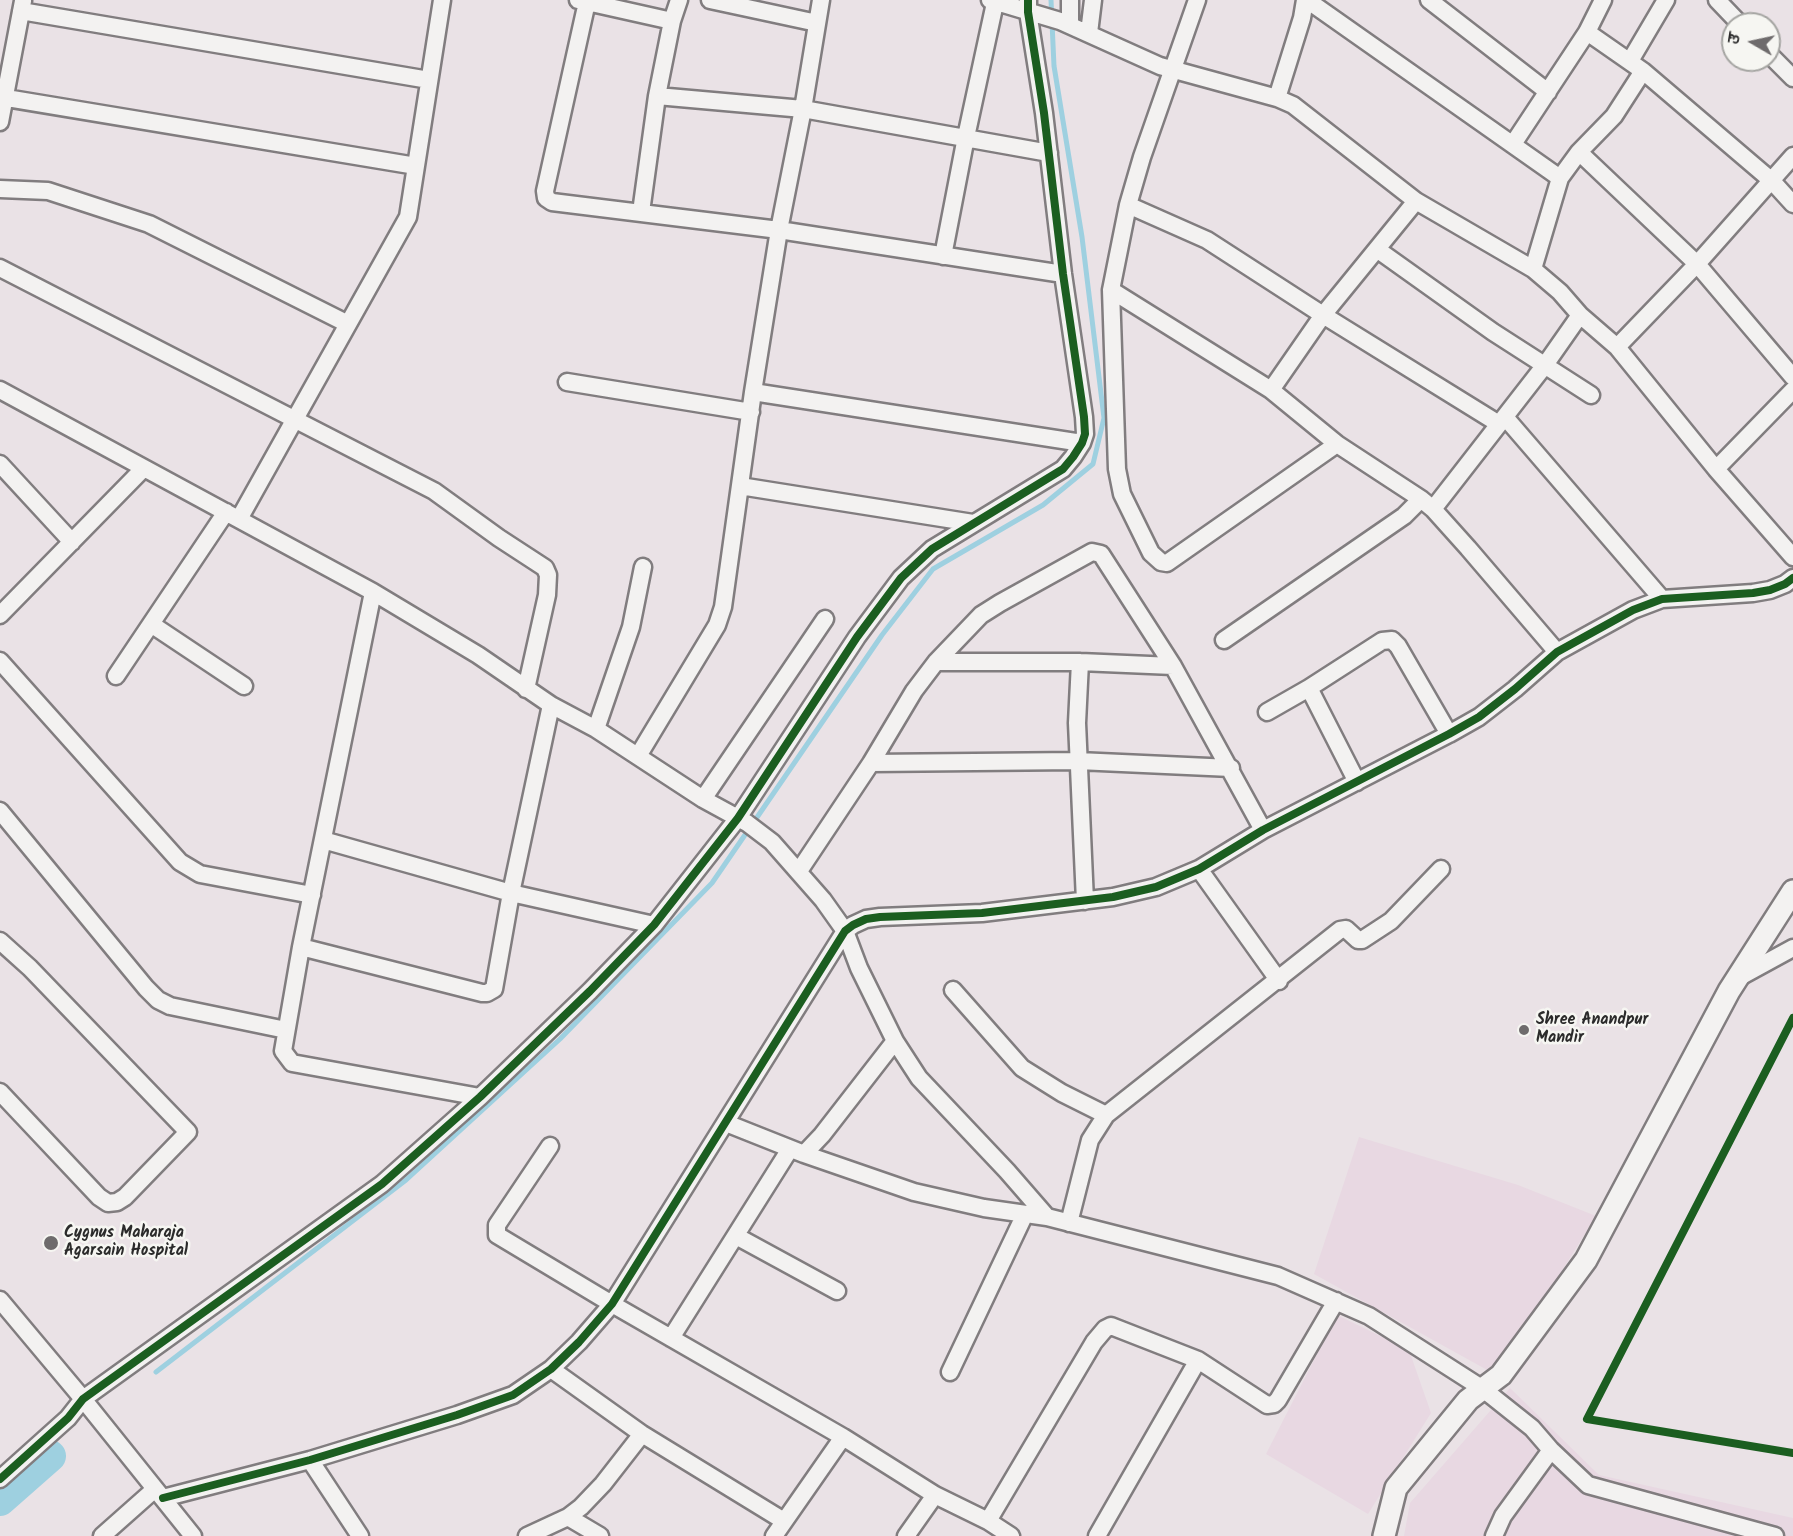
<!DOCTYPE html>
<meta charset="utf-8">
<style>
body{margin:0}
#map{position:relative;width:1793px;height:1536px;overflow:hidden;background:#eae2e6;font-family:Kalam,"Playpen Sans Deva",sans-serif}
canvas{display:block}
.north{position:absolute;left:1721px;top:12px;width:60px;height:60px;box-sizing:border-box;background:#f6f6f2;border:2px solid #a5a5a2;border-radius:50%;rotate:279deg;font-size:16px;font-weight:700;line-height:24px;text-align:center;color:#2b2b2b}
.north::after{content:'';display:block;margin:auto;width:21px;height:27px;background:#6e6b6c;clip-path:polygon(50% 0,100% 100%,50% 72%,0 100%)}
</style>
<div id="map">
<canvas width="1793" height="1536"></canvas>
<div class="north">उ</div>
</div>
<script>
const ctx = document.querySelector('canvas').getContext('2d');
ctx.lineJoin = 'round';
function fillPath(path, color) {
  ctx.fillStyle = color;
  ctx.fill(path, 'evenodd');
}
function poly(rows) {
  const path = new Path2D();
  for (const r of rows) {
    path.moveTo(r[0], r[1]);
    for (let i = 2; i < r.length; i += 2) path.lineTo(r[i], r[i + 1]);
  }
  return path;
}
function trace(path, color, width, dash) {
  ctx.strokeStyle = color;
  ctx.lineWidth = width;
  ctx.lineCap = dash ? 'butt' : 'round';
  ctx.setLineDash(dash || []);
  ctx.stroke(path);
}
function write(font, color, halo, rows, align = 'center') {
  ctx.font = font + ' Kalam,sans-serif';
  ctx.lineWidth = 5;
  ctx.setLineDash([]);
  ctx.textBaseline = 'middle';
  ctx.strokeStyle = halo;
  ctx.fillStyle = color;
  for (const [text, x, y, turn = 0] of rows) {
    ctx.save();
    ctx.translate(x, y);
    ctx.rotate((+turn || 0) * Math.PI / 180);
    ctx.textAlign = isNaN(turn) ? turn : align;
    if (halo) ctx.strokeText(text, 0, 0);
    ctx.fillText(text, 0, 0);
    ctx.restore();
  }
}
const built = poly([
 [1359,1137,1518,1185,1596,1216,1537,1311,1489,1371,1314,1274],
 [1337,1315,1409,1350,1431,1413,1368,1514,1266,1454],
 [1510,1388,1599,1475,1793,1518,1793,1536,1404,1536,1410,1503]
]);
const stream = poly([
 [156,1372,406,1180,560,1039,712,883,882,635,933,569,1043,505,1093,464,1104,418,1082,237,1054,66,1051,0]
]);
const river = poly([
 [0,1500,50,1456]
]);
const minor = poly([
 [578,0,672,21],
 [710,0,817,23],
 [990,0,1060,21,1160,66,1277,98,1293,105,1416,201,1533,269,1560,292,1580,315,1617,347,1716,469,1793,557],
 [1070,0,1070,25],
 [1197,0,1142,157,1128,205,1111,290,1117,469,1122,494,1151,553,1161,562,1167,563,1337,444],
 [1307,0,1560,178],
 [1429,0,1548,92],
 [1717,0,1740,24],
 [587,2,545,191,546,198,552,202,779,230,1063,274],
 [21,11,429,80],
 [1587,32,1643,71,1772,181,1793,204],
 [1089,33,1093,0],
 [1769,54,1793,78],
 [1630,61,1666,0],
 [657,96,803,109,1049,153],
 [0,97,416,166],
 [1277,98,1302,18,1305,0],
 [0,122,23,1],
 [1513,144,1587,32,1603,0],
 [1579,152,1697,264,1793,377],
 [0,189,48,191,149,224,348,324],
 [1128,205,1207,240,1323,315,1499,424],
 [641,212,657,96,672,21,679,0],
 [1378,250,1493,332,1591,395],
 [943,256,966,137,995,3],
 [0,268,434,491,499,538,545,568,548,575,547,595,526,689],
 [1533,269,1560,178,1579,152,1614,116,1643,71],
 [1111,290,1271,390,1337,444,1421,499,1433,509,1468,548,1557,652],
 [1617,347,1697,264,1793,156],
 [567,382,751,412],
 [0,390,373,592,478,655,551,705,596,729,703,799,747,823,772,842,823,900,845,931,859,968,895,1041,919,1078,1007,1171,1047,1217],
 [1271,390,1323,315,1416,201],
 [753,392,1082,443],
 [1505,417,1662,599],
 [0,464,72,542],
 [1716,469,1793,390],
 [740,486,973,523],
 [1433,509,1545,365,1580,315],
 [239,519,408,217,442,0],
 [373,592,301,947,283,1051,292,1063,480,1097],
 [0,615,144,468],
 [151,624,244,686],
 [1224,640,1404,516,1421,499],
 [0,661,180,862,200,874,312,895],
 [936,662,1080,662,1173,666],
 [1080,662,1077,723,1085,901],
 [116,676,226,512],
 [1309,688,1382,641,1392,640,1398,646,1449,734],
 [1267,712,1309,688,1357,782],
 [596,729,631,627,643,567],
 [638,756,717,625,723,607,753,392,779,230,803,109,821,0],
 [871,763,1078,761,1231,768],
 [703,799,825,619],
 [0,811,146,988,158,1000,170,1006,286,1030],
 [323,840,511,893,654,925],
 [1199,869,1279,981],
 [799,871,871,763,914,691,936,662,981,615,1000,603,1092,552,1101,554,1173,666,1263,830],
 [0,941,30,968,188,1132,125,1197,117,1202,108,1203,99,1197,0,1092],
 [301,947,482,993,487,993,494,989,511,893,551,705],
 [1738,978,1793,948],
 [953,990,1022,1068,1062,1093,1106,1115],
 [726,1123,804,1154,914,1192,984,1208,1047,1217,1278,1276,1369,1316,1483,1389,1532,1428,1551,1450,1588,1485,1775,1536],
 [550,1146,497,1225,497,1235,612,1304,843,1437,935,1495,988,1521,1011,1536],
 [804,1154,822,1135,895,1041],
 [1069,1223,1090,1140,1106,1115,1340,930,1346,929,1358,940,1362,940,1391,921,1441,869],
 [736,1236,837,1291],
 [0,1300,83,1399,193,1536],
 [671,1338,790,1149],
 [551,1369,642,1434,784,1521],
 [950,1372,1025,1214],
 [310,1460,360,1536],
 [0,1479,68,1418,83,1399,382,1184,480,1097,590,991,654,925,738,818,857,637,901,578,932,549,1063,469,1073,457,1082,443,1085,434,1084,417,1063,274,1044,113,1028,12,1028,0],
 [163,1498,310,1460,457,1415,513,1395,551,1369,579,1342,612,1304,845,931,853,925,866,919,880,917,982,913,1113,897,1156,887,1199,869,1263,830,1449,734,1479,717,1515,689,1557,652,1633,610,1662,599,1753,593,1770,590,1785,584,1793,578],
 [568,1517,600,1536],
 [988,1521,1094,1342,1105,1329,1111,1326,1198,1360,1267,1405,1274,1404,1278,1400,1336,1301],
 [102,1536,155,1489],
 [527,1536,568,1517,581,1507,603,1484,642,1434],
 [774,1536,843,1437],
 [906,1536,935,1495],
 [1097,1536,1198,1360],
 [1494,1536,1503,1516,1551,1450]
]);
const tertiary = poly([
 [1384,1536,1396,1488,1468,1400,1501,1375,1586,1260,1729,991,1793,891]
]);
const cycleway = poly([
 [1793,1018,1587,1419,1793,1453],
 [0,1479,68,1418,83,1399,382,1184,480,1097,590,991,654,925,738,818,857,637,901,578,932,549,1063,469,1073,457,1082,443,1085,434,1084,417,1063,274,1044,113,1028,12,1028,0],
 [163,1498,310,1460,457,1415,513,1395,551,1369,579,1342,612,1304,845,931,853,925,866,919,880,917,982,913,1113,897,1156,887,1199,869,1263,830,1449,734,1479,717,1515,689,1557,652,1633,610,1662,599,1753,593,1770,590,1785,584,1793,578]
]);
const markers = [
 [1524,1030,6,"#6e6b6c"],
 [51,1243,8,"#6e6b6c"]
];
const poiNames = [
 ["Shree Anandpur",1536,1021],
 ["Mandir",1536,1039],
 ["Cygnus Maharaja",64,1234],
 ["Agarsain Hospital",64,1252]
];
fillPath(built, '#e8d8e2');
trace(stream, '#9ed0e0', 5);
trace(river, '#9ed0e0', 32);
trace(minor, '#817d7f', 21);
trace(tertiary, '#817d7f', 26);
trace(minor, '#f3f2f1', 16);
trace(tertiary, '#f3f2f1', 21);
trace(cycleway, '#1b5e20', 8);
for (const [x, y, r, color] of markers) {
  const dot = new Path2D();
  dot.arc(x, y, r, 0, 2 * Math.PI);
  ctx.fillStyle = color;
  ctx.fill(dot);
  trace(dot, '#f6f6f2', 2);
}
write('bold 16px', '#2b2b2b', '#f6f6f2', poiNames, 'left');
</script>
